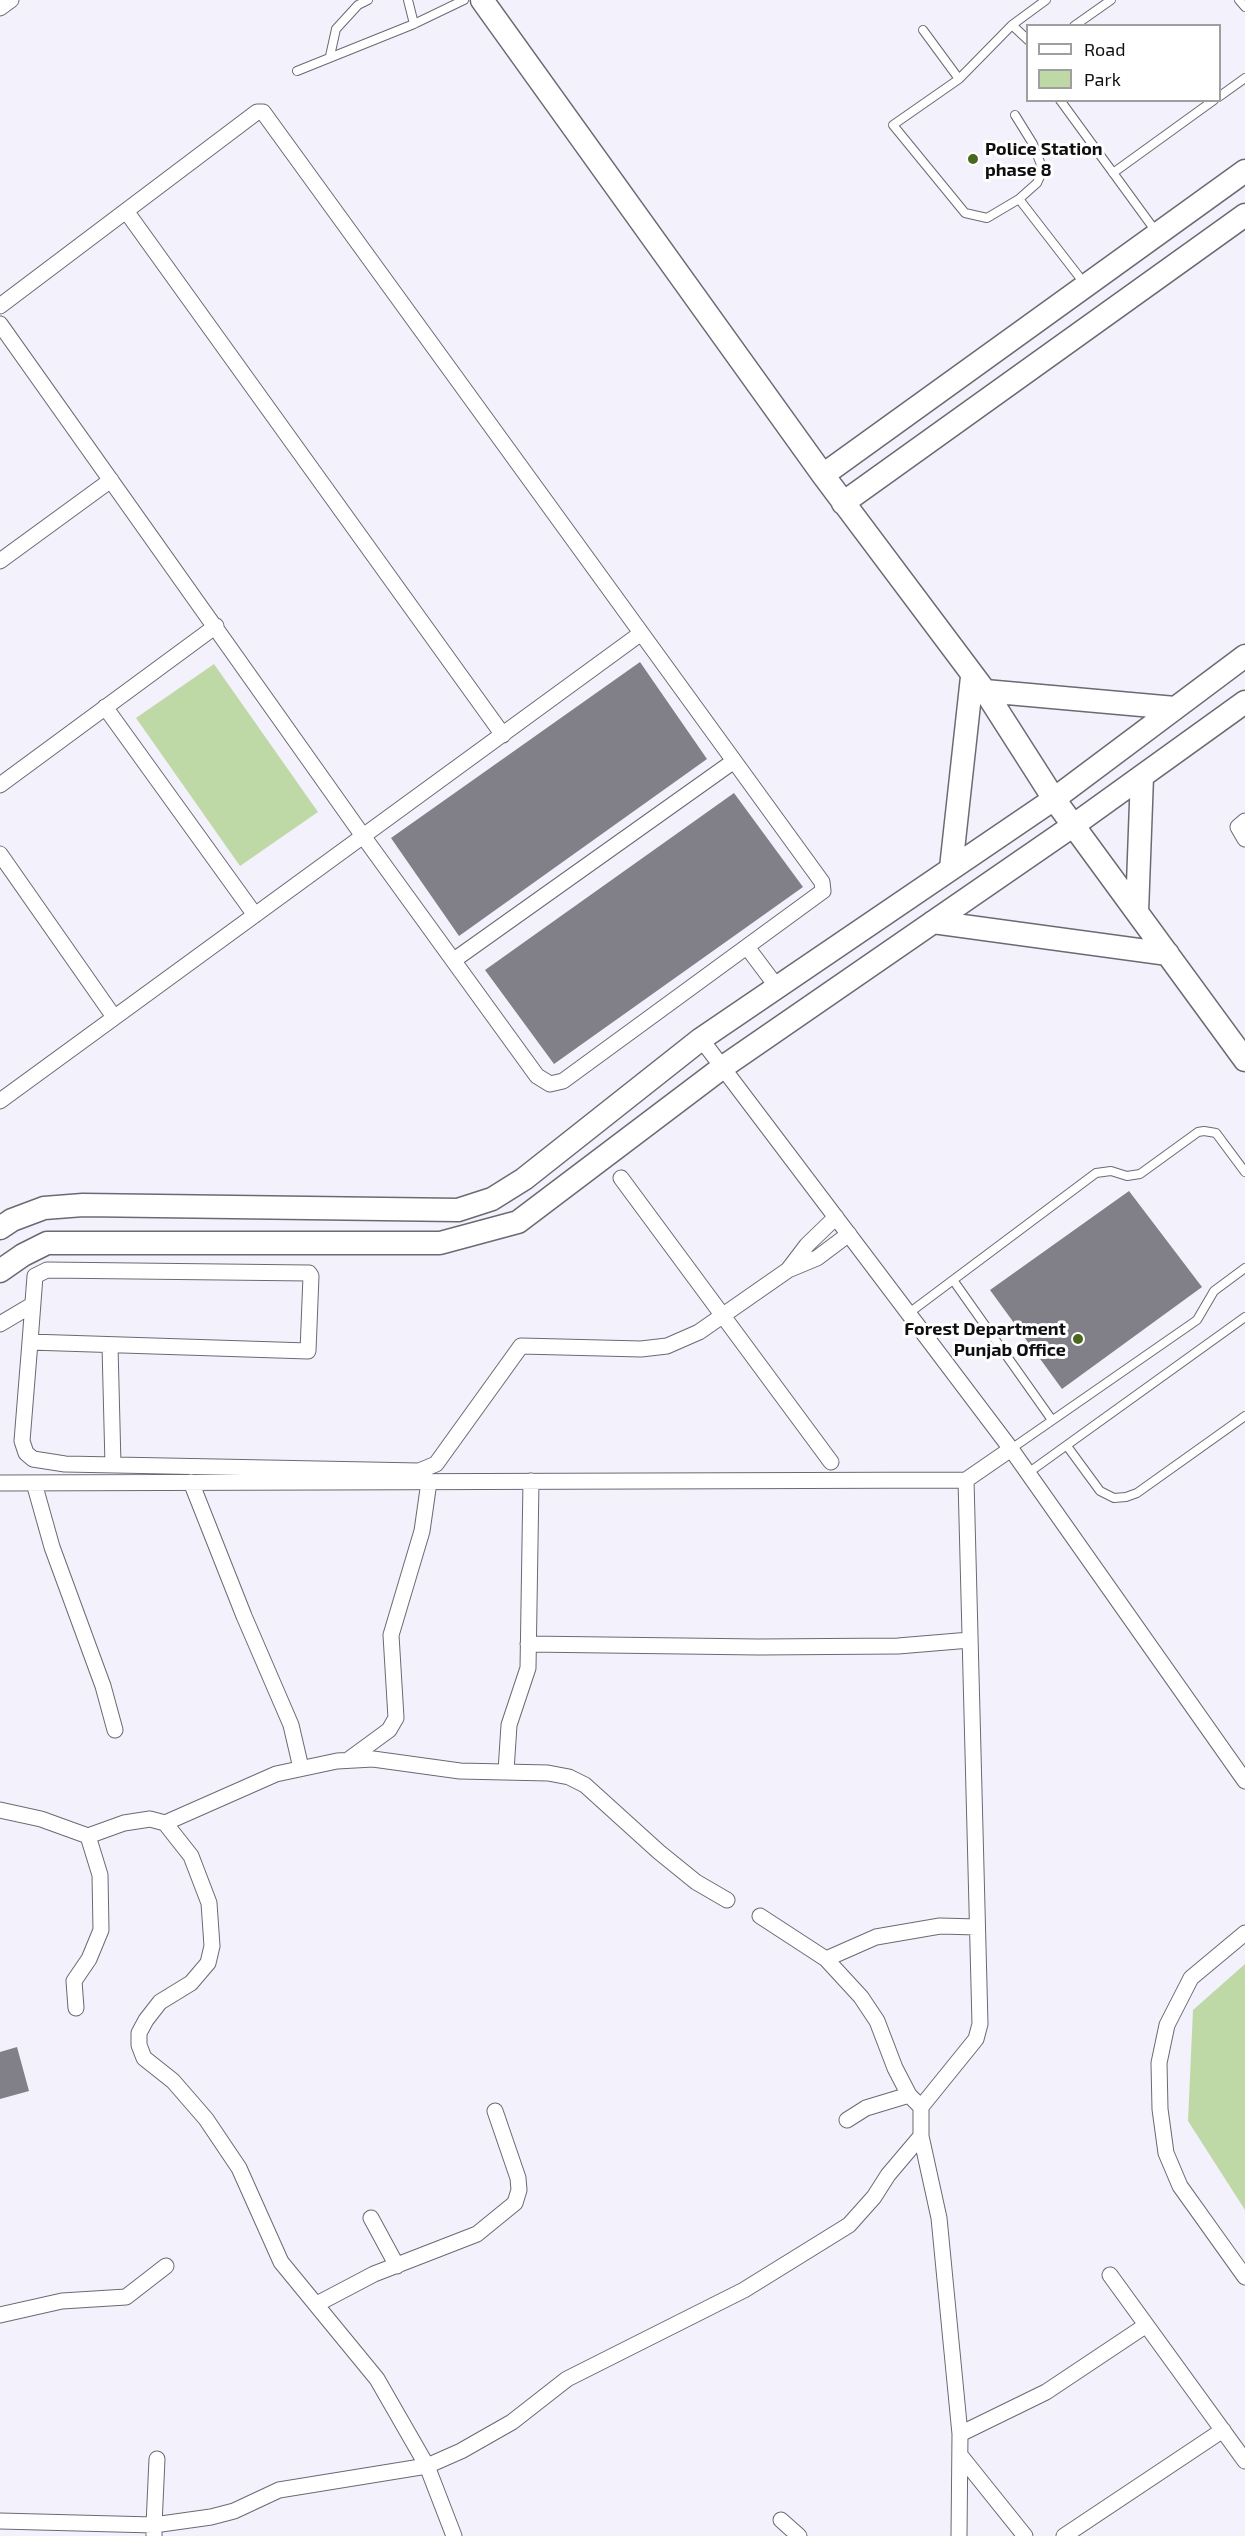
<!DOCTYPE html>
<style>
body{margin:0}
#map{position:relative;width:1245px;height:2536px;overflow:hidden;background:#f3f1fb;font-family:"Exo 2",sans-serif}
canvas{display:block}
.legend{position:absolute;left:1026px;top:24px;width:195px;height:78px;box-sizing:border-box;background:#fff;border:2px solid #9f9fa0;margin:0;padding:8px 10px;list-style:none;font-size:18px;color:#0f0e11}
.legend li{display:flex;align-items:center;gap:12px;height:30px}
.legend b{width:30px;border:2px solid #9f9fa0}
</style>
<div id="map">
<canvas width="1245" height="2536"></canvas>
<ul class="legend">
<li><b style="height:8px;background:#fff"></b>Road</li>
<li><b style="height:16px;background:#bfd9a6"></b>Park</li>
</ul>
</div>
<script>
const ctx = document.querySelector('canvas').getContext('2d');
ctx.lineJoin = 'round';
function fillPath(path, color) {
  ctx.fillStyle = color;
  ctx.fill(path, 'evenodd');
}
function poly(rows) {
  const path = new Path2D();
  for (const r of rows) {
    path.moveTo(r[0], r[1]);
    for (let i = 2; i < r.length; i += 2) path.lineTo(r[i], r[i + 1]);
  }
  return path;
}
function trace(path, color, width, dash) {
  ctx.strokeStyle = color;
  ctx.lineWidth = width;
  ctx.lineCap = dash ? 'butt' : 'round';
  ctx.setLineDash(dash || []);
  ctx.stroke(path);
}
function write(font, color, halo, rows, align = 'center') {
  ctx.font = font + ' "Exo 2",sans-serif';
  ctx.lineWidth = 6;
  ctx.setLineDash([]);
  ctx.textBaseline = 'middle';
  ctx.strokeStyle = halo;
  ctx.fillStyle = color;
  for (const [text, x, y, turn = 0] of rows) {
    ctx.save();
    ctx.translate(x, y);
    ctx.rotate((+turn || 0) * Math.PI / 180);
    ctx.textAlign = isNaN(turn) ? turn : align;
    if (halo) ctx.strokeText(text, 0, 0);
    ctx.fillText(text, 0, 0);
    ctx.restore();
  }
}
const green = poly([
 [214,664,318,812,240,866,136,718],
 [1245,1964,1245,2210,1188,2121,1193,2010]
]);
const building = poly([
 [640,662,707,759,459,936,391,838],
 [734,793,803,887,554,1064,485,970],
 [1129,1191,1202,1287,1062,1389,990,1290],
 [17,2047,29,2091,0,2099,0,2052]
]);
const lane = poly([
 [408,0,414,24],
 [1239,0,1245,7],
 [1012,25,1046,0],
 [1074,26,1111,0],
 [923,30,959,79],
 [330,56,336,29,358,5,368,0],
 [297,71,414,24,464,0],
 [1220,96,1245,78],
 [1060,100,1157,233],
 [1015,115,1033,144,1043,170,1037,183,1019,199,987,218,965,213,893,125,959,79,1012,25,1028,40],
 [1113,173,1214,100],
 [1019,199,1084,283],
 [953,1280,1052,1420],
 [909,1313,1096,1173,1111,1171,1127,1176,1140,1174,1198,1132,1204,1131,1216,1133,1245,1172],
 [1067,1446,1100,1491,1114,1498,1126,1497,1137,1493,1245,1416],
 [1011,1449,1197,1320,1214,1291,1245,1268],
 [1028,1473,1245,1317]
]);
const street = poly([
 [0,8,11,0],
 [126,211,503,735],
 [0,306,257,112,263,112,822,882,823,891,563,1081,550,1084,537,1076,363,836,0,324],
 [0,561,111,480],
 [105,707,255,915],
 [0,785,216,626],
 [1245,821,1238,827,1245,839],
 [0,854,114,1017],
 [747,947,777,987],
 [454,960,734,761],
 [701,1039,1011,1449,1245,1781],
 [0,1101,640,634],
 [621,1178,831,1462],
 [788,1270,817,1258,849,1234],
 [0,1324,32,1305],
 [30,1342,35,1276,47,1270,309,1273,311,1276,308,1351,30,1342,22,1441,26,1453,33,1459,65,1464,419,1471,436,1464,521,1346,641,1349,667,1346,699,1332,788,1270,807,1245,836,1217],
 [110,1346,113,1465],
 [191,1482,244,1616,291,1725,301,1768],
 [0,1483,966,1480,1011,1449],
 [34,1483,52,1547,103,1686,115,1730],
 [528,1644,759,1647,898,1646,970,1640],
 [348,1760,389,1730,396,1718,391,1635,422,1531,429,1482],
 [506,1771,509,1725,528,1668,531,1481],
 [0,1810,41,1819,88,1836],
 [165,1823,276,1774,337,1761,373,1759,460,1771,548,1773,569,1777,585,1785,659,1852,696,1882,727,1900],
 [760,1916,826,1959,861,1997,877,2021,895,2068,909,2095,921,2107],
 [1245,1933,1191,1978,1167,2025,1159,2063,1160,2109,1166,2153,1180,2186,1245,2277],
 [826,1959,876,1937,940,1926,977,1927],
 [76,2008,74,1981,89,1959,101,1930,100,1875,88,1836,124,1823,150,1819,165,1823,191,1856,209,1903,212,1946,208,1963,191,1983,160,2002,146,2020,139,2033,139,2045,144,2058,173,2081,206,2119,239,2168,281,2262,377,2379,427,2466,279,2490,234,2511,211,2517,154,2525,157,2459],
 [847,2120,866,2108,909,2095],
 [371,2218,397,2266],
 [1110,2275,1245,2461],
 [317,2304,374,2274,477,2234,515,2203,519,2190,518,2178,495,2111],
 [0,2315,62,2301,126,2297,166,2266],
 [960,2434,1046,2392,1145,2326],
 [960,2455,1025,2536],
 [781,2520,799,2536],
 [0,2521,154,2525,154,2536],
 [454,2536,427,2466,461,2451,512,2422,567,2379,744,2290,849,2225,874,2197,888,2175,921,2136],
 [959,2536,960,2434,939,2218,921,2136,921,2107,976,2039,980,2024,966,1480],
 [1064,2536,1223,2430]
]);
const secondary = poly([
 [482,0,823,475,985,691,1054,799,1245,1060],
 [823,475,1245,171],
 [843,503,1245,215],
 [985,691,1175,708],
 [951,868,972,677],
 [1137,912,1142,776],
 [933,922,1168,954],
 [0,1228,12,1220,44,1208,83,1205,458,1210,492,1199,524,1179,701,1039,1054,799,1245,656],
 [0,1271,23,1255,47,1243,440,1243,518,1222,723,1067,1074,825,1245,702]
]);
const markers = [
 [973,159,6,"#48681d"],
 [1078,1339,6,"#48681d"]
];
const poiNames = [
 ["Police Station",985,149],
 ["phase 8",985,170],
 ["Forest Department",1066,1329,"right"],
 ["Punjab Office",1066,1350,"right"]
];
fillPath(green, '#bfd9a6');
fillPath(building, '#817f88');
trace(lane, '#6c6972', 10);
trace(street, '#6c6972', 17);
trace(secondary, '#6c6972', 25);
trace(lane, '#fff', 8);
trace(street, '#fff', 15);
trace(secondary, '#fff', 22);
for (const [x, y, r, color] of markers) {
  const dot = new Path2D();
  dot.arc(x, y, r, 0, 2 * Math.PI);
  ctx.fillStyle = color;
  ctx.fill(dot);
  trace(dot, '#fff', 2);
}
write('bold 18px', '#0f0e11', '#fff', poiNames, 'left');
</script>
